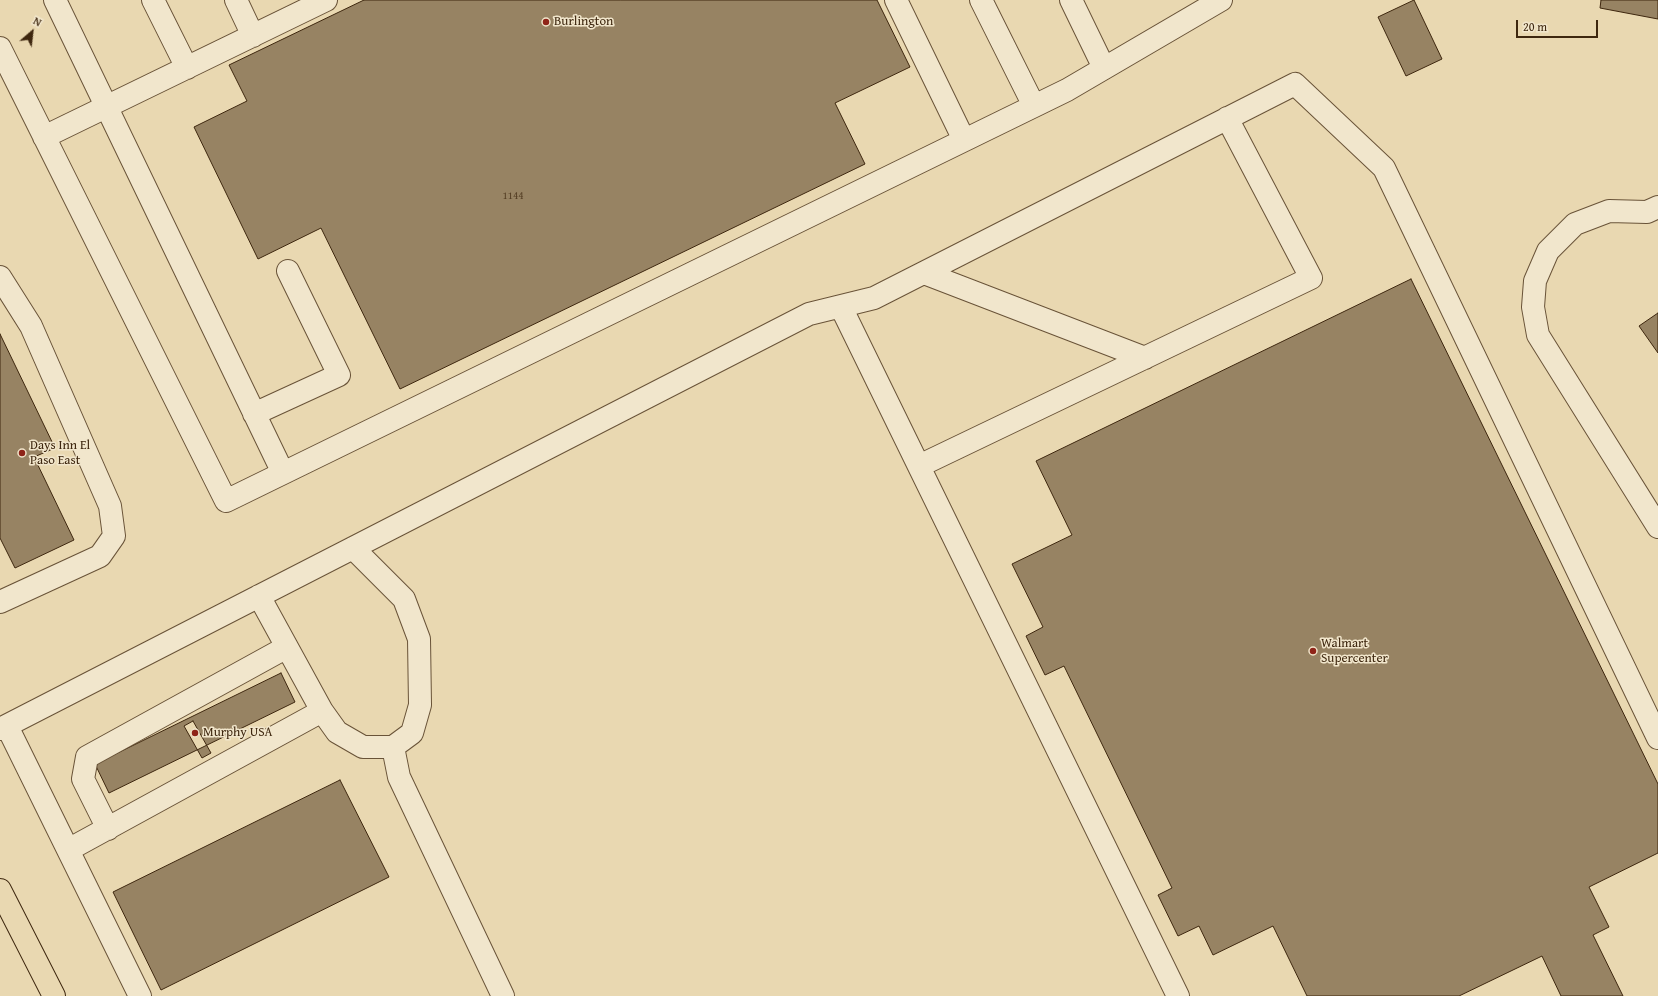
<!DOCTYPE html>
<style>
body{margin:0}
#map{position:relative;width:1658px;height:996px;overflow:hidden;background:#e9d8b1;font-family:"Gentium Book Plus",serif}
canvas{display:block}
.north{position:absolute;left:12px;top:12px;width:40px;height:40px;-webkit-text-stroke:3px #f1e6cc;paint-order:stroke;rotate:28deg;font-size:11px;font-weight:700;line-height:16px;text-align:center;color:#3e270f}
.north::after{content:'';display:block;margin:auto;width:14px;height:18px;background:#3e270f;clip-path:polygon(50% 0,100% 100%,50% 72%,0 100%)}
.scale{position:absolute;left:1516px;top:20px;width:82px;height:18px;box-sizing:border-box;border:2px solid #3e270f;border-top:0;padding-left:5px;font-size:12px;line-height:14px;white-space:nowrap;color:#3e270f;-webkit-text-stroke:3px #f1e6cc;paint-order:stroke}
</style>
<div id="map">
<canvas width="1658" height="996"></canvas>
<div class="north">N</div>
<div class="scale">20 m</div>
</div>
<script>
const ctx = document.querySelector('canvas').getContext('2d');
ctx.lineJoin = 'round';
function fillPath(path, color) {
  ctx.fillStyle = color;
  ctx.fill(path, 'evenodd');
}
function poly(rows) {
  const path = new Path2D();
  for (const r of rows) {
    path.moveTo(r[0], r[1]);
    for (let i = 2; i < r.length; i += 2) path.lineTo(r[i], r[i + 1]);
  }
  return path;
}
function trace(path, color, width, dash) {
  ctx.strokeStyle = color;
  ctx.lineWidth = width;
  ctx.lineCap = dash ? 'butt' : 'round';
  ctx.setLineDash(dash || []);
  ctx.stroke(path);
}
function write(font, color, halo, rows, align = 'center') {
  ctx.font = font + ' "Gentium Book Plus",serif';
  ctx.lineWidth = 3;
  ctx.setLineDash([]);
  ctx.textBaseline = 'middle';
  ctx.strokeStyle = halo;
  ctx.fillStyle = color;
  for (const [text, x, y, turn = 0] of rows) {
    ctx.save();
    ctx.translate(x, y);
    ctx.rotate((+turn || 0) * Math.PI / 180);
    ctx.textAlign = isNaN(turn) ? turn : align;
    if (halo) ctx.strokeText(text, 0, 0);
    ctx.fillText(text, 0, 0);
    ctx.restore();
  }
}
const building = poly([
 [364,0,877,0,910,67,835,103,865,164,400,389,321,228,258,259,194,127,247,101,229,65,364,0],
 [1414,0,1442,59,1406,76,1378,17,1414,0],
 [1601,0,1658,0,1658,19,1600,8,1601,0],
 [1411,279,1658,784,1658,853,1589,887,1609,927,1593,935,1623,996,1561,996,1542,956,1459,996,1307,996,1273,926,1213,955,1199,926,1178,936,1158,895,1172,888,1064,666,1045,675,1026,636,1043,627,1012,564,1072,535,1036,461,1411,279],
 [1658,313,1658,353,1639,326,1658,313],
 [0,334,55,448,34,457,74,540,15,568,0,538,0,334],
 [281,673,295,702,109,793,95,764,281,673],
 [193,721,211,753,202,758,184,726,193,721],
 [340,780,389,877,161,990,113,892,340,780]
]);
const minor = poly([
 [55,0,283,473],
 [153,0,187,68],
 [236,0,253,36],
 [896,0,964,140],
 [981,0,1034,106],
 [1071,0,1104,68],
 [0,48,226,501,1067,90,1221,0],
 [44,137,326,0],
 [1658,207,1647,212,1609,211,1575,224,1548,251,1535,281,1533,307,1538,335,1658,527],
 [924,273,1145,358],
 [0,277,31,326,110,506,114,536,100,556,0,602],
 [841,307,1178,996],
 [254,414,339,375,288,271],
 [919,466,1311,278,1227,118],
 [259,596,322,711,337,732,363,747,393,747,412,733,420,705,419,639,404,599,353,548],
 [7,726,140,996],
 [0,729,809,314,874,298,1295,84,1384,168,1658,738],
 [393,747,399,777,503,996],
 [108,829,83,779,87,757,287,647],
 [68,850,322,711]
]);
const major = poly([
 [0,890,54,996]
]);
const markers = [
 [546,22,4,"#8f2418"],
 [22,453,4,"#8f2418"],
 [1313,651,4,"#8f2418"],
 [195,733,4,"#8f2418"]
];
const numberNames = [
 ["1144",513,196]
];
const poiNames = [
 ["Burlington",554,22],
 ["Days Inn El",30,446],
 ["Paso East",30,461],
 ["Walmart",1321,644],
 ["Supercenter",1321,659],
 ["Murphy USA",203,733]
];
fillPath(building, '#978363');
trace(building, '#3e270f', 1);
trace(minor, '#695338', 24);
trace(major, '#3e270f', 24);
trace(minor, '#f1e6cc', 22);
trace(major, '#e9d8b1', 22);
for (const [x, y, r, color] of markers) {
  const dot = new Path2D();
  dot.arc(x, y, r, 0, 2 * Math.PI);
  ctx.fillStyle = color;
  ctx.fill(dot);
  trace(dot, '#f1e6cc', 1.5);
}
write('11px', '#543e24', null, numberNames);
write('13px', '#3e270f', '#f1e6cc', poiNames, 'left');
</script>
